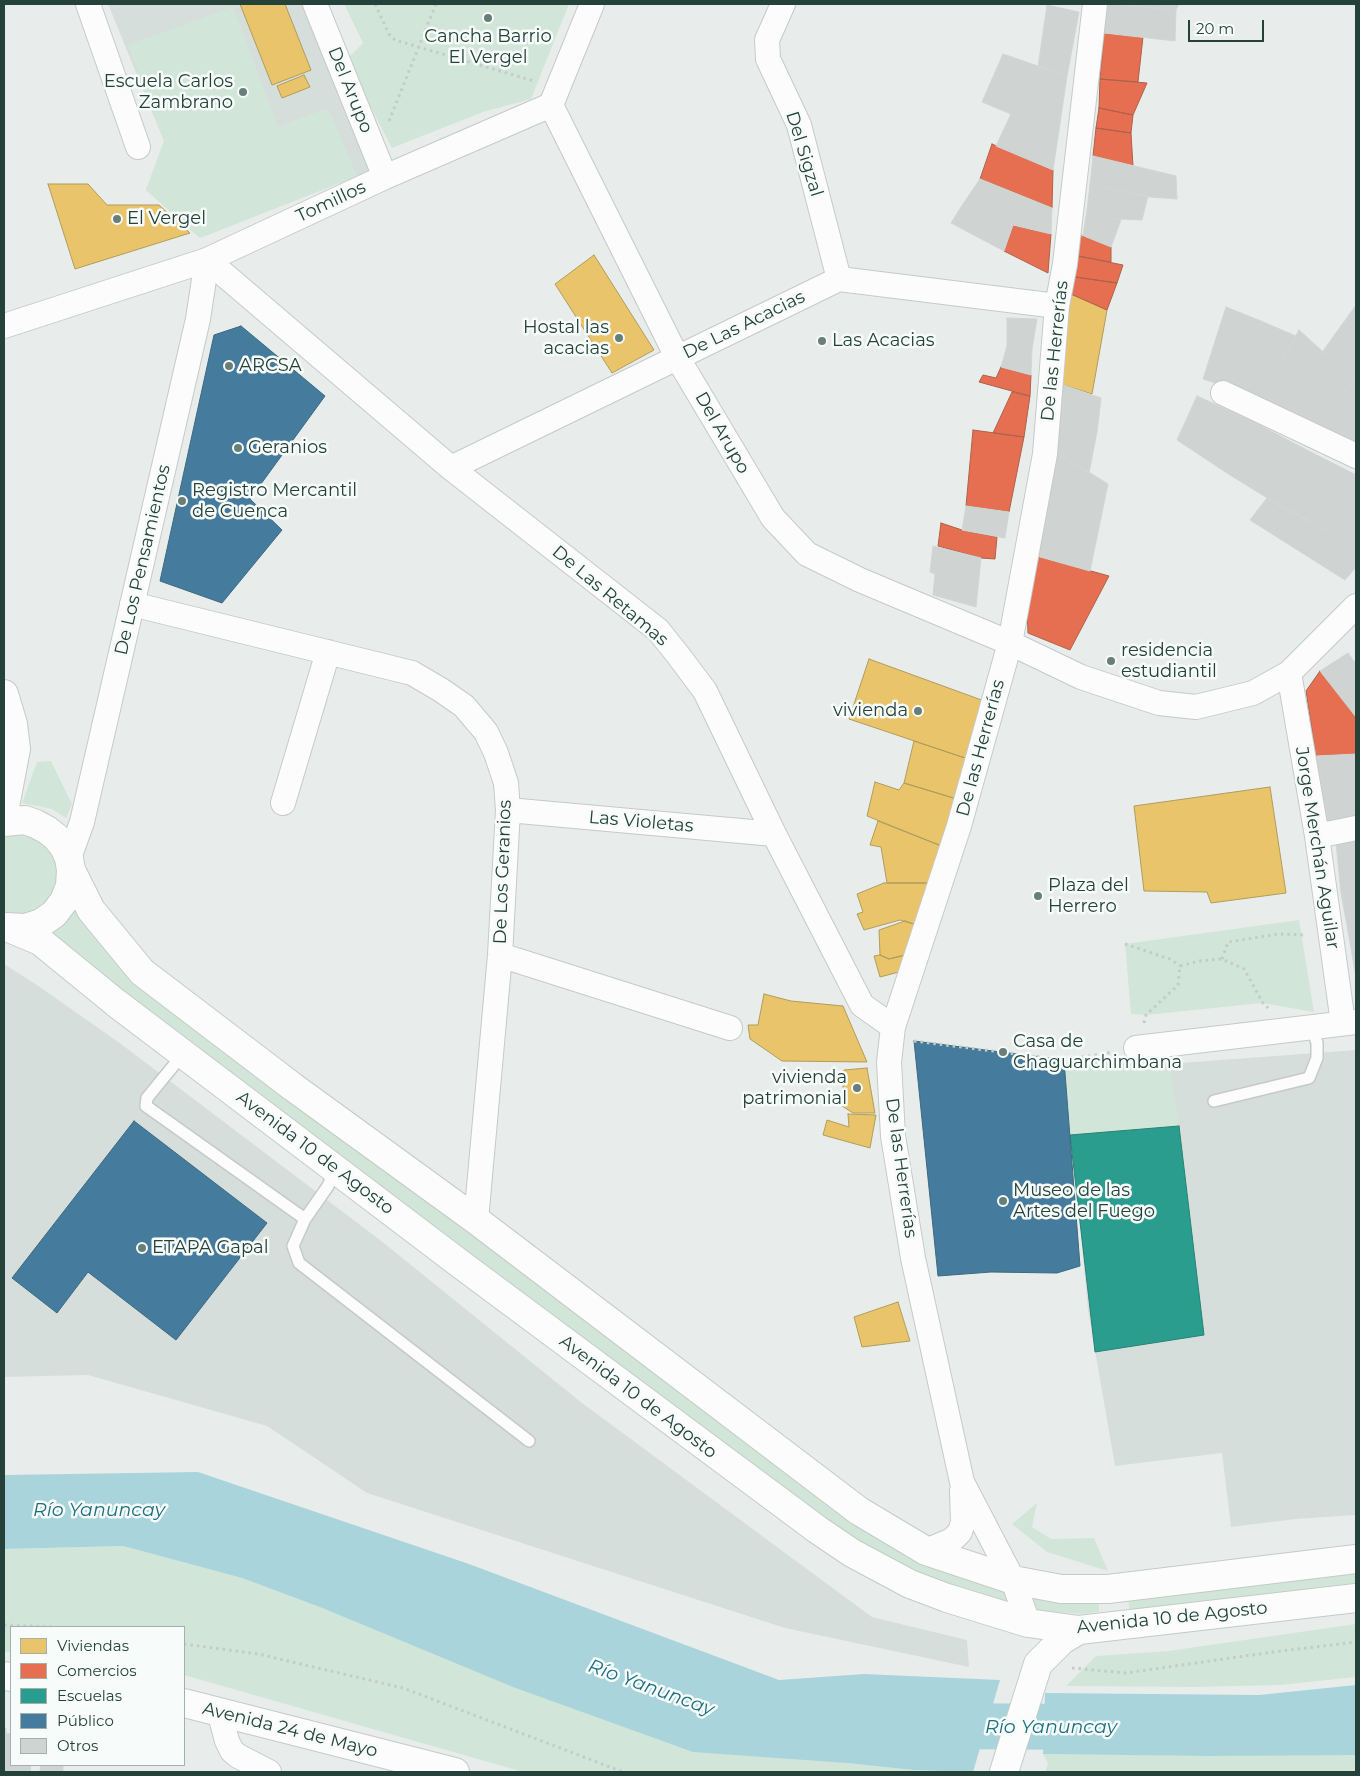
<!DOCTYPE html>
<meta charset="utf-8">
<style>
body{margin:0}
#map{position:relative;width:1360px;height:1776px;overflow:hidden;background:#e8edeb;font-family:Montserrat,sans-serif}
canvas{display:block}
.frame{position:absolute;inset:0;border:5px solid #24423a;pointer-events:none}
.legend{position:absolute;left:10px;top:1626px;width:175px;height:140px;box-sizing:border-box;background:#f7fbf9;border:1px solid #a3b1ad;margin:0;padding:6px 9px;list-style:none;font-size:15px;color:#24423a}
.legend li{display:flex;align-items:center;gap:10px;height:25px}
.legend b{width:25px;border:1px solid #a3b1ad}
.scale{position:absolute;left:1188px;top:20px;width:76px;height:22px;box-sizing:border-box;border:2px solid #24423a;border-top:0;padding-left:6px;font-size:15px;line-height:18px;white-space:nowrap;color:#24423a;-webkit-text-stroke:4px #f7fbf9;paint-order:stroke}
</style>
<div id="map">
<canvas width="1360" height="1776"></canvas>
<div class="frame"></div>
<ul class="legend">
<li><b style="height:14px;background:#e9c46a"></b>Viviendas</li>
<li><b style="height:14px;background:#e76f51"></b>Comercios</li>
<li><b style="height:14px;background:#2a9d8f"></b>Escuelas</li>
<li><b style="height:14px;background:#457b9d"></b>Público</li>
<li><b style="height:14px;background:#cfd4d2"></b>Otros</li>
</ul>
<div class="scale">20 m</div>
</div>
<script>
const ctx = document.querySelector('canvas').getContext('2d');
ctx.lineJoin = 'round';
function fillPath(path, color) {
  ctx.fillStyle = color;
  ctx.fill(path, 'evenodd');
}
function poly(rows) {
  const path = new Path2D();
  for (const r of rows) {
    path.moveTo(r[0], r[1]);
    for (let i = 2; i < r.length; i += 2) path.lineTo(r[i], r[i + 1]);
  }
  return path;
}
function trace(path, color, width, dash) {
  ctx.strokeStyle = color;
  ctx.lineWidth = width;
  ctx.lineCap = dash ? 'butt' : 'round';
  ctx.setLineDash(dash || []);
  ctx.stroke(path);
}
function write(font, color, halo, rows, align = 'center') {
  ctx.font = font + ' Montserrat,sans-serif';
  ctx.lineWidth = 5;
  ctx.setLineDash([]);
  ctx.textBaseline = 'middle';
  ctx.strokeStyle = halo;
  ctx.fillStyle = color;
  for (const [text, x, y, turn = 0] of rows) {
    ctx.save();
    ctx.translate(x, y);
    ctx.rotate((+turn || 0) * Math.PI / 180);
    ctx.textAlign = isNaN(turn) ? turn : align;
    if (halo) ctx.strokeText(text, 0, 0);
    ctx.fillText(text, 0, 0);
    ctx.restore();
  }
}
const built = poly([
 [108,4,305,4,373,170,200,238,146,190,164,141],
 [4,964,37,985,121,1044,380,1240,582,1403,872,1617,967,1640,969,1667,785,1628,367,1493,267,1426,88,1375,4,1377],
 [1356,1050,1356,1515,1296,1519,1231,1527,1222,1453,1115,1466,1088,1310,1064,1060,1153,1065]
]);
const green = poly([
 [344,4,569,4,531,99,483,112,392,148,346,60,363,43],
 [233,7,278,127,328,108,357,176,200,238,146,190,164,141,128,45],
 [51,761,72,804,66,818,52,809,22,803,37,762],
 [10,828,52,844,62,873,53,901,27,917,4,916,4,830],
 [70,886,142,973,859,1511,1013,1580,1028,1623,910,1584,25,928],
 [1299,920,1314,1012,1262,1003,1146,1015,1131,1014,1125,944],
 [1064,1060,1170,1070,1179,1126,1070,1135],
 [1037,1503,1032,1527,1051,1539,1094,1538,1108,1571,1047,1552,1012,1524],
 [123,1546,242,1578,325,1609,847,1763,913,1770,973,1772,523,1772,184,1675,184,1627,11,1627,11,1652,4,1652,4,1549],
 [1356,1568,1356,1583,1130,1610,1127,1596],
 [1032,1597,1099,1599,1099,1612,1081,1614,1035,1610],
 [1356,1624,1356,1677,1280,1685,1194,1687,1066,1686,1096,1656,1168,1651],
 [1356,1749,1356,1772,1045,1772,1048,1764,1043,1754,1234,1756]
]);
const water = poly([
 [198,1472,469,1564,779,1680,864,1674,1000,1680,973,1772,913,1770,847,1763,693,1752,513,1687,325,1609,242,1578,123,1546,4,1549,4,1475],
 [1356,1685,1356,1755,1209,1756,1043,1754,1045,1693,1259,1695]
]);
const homes = poly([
 [240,4,285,4,311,70,272,85,240,4],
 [304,75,310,87,282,98,277,86,304,75],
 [48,184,88,184,107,205,159,205,190,233,75,269,48,184],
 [594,255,654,350,612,373,555,284,594,255],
 [1071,294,1107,310,1092,394,1060,384,1071,294],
 [869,659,987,702,971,760,849,719,869,659],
 [914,741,971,760,960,800,904,783,914,741],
 [875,782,899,790,904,783,960,800,944,847,867,816,875,782],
 [1270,787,1286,893,1211,903,1207,892,1144,891,1134,806,1270,787],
 [878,821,944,847,933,883,887,883,881,847,870,845,878,821],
 [884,883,933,883,917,925,900,920,864,930,857,914,863,912,857,894,884,883],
 [905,921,917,925,905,955,889,959,880,955,879,930,905,921],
 [880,955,889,959,905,955,899,972,880,977,874,956,880,955],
 [764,994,791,1001,843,1006,867,1062,782,1061,750,1039,748,1025,758,1025,764,994],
 [867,1068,875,1113,853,1113,842,1106,844,1070,867,1068],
 [848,1114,876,1115,870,1148,823,1135,827,1120,849,1127,848,1114],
 [898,1302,910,1341,862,1347,854,1317,898,1302]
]);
const shops = poly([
 [1104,33,1143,37,1138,82,1100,79,1104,33],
 [1100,79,1147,83,1133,115,1099,108,1100,79],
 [1099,108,1133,115,1131,133,1096,128,1099,108],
 [1096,128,1131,133,1133,166,1093,156,1096,128],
 [992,144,1053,170,1052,208,980,179,992,144],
 [1013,225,1051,234,1048,273,1004,251,1013,225],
 [1079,234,1111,247,1111,262,1078,256,1079,234],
 [1078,256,1123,265,1117,283,1075,277,1078,256],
 [1075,277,1117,283,1107,310,1071,294,1075,277],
 [1001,367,1031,375,1030,396,979,382,983,375,996,378,1001,367],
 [1012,392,1030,396,1024,437,993,433,1012,392],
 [973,430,1024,437,1009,512,966,506,973,430],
 [941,523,962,530,997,537,995,559,981,558,938,546,941,523],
 [1033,555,1109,576,1070,650,1028,633,1027,607,1033,555],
 [1320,671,1356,715,1356,754,1316,756,1306,691,1320,671]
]);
const schools = poly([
 [1179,1126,1204,1335,1095,1352,1070,1135,1179,1126]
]);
const public = poly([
 [241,326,325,396,250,499,282,530,222,603,160,581,214,335,241,326],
 [914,1041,1064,1060,1080,1266,1057,1273,991,1272,938,1276,914,1041],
 [134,1121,267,1223,176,1340,88,1272,57,1313,12,1278,134,1121]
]);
const river = poly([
 [923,1726,1107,1727]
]);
const building = poly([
 [1106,4,1176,10,1175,41,1104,33,1106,4],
 [1117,4,1179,4,1176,10,1117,4],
 [1047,5,1079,12,1067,76,1038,67,1047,5],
 [1003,54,1067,76,1059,130,1011,114,982,102,1003,54],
 [1011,114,1059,130,1053,170,996,146,1011,114],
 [1093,156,1176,176,1177,199,1150,197,1090,185,1093,156],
 [980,179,1052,208,1051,234,1013,225,963,204,980,179],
 [1090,185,1148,196,1142,220,1119,219,1087,210,1090,185],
 [963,204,1013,225,1004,251,951,223,963,204],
 [1087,210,1121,220,1111,247,1079,234,1083,235,1087,210],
 [1356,305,1356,379,1353,383,1323,351,1356,305],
 [1226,307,1261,321,1230,388,1203,379,1226,307],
 [1007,318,1037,319,1032,349,1007,346,1007,318],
 [1261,321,1296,336,1260,399,1230,388,1261,321],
 [1299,330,1332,360,1309,422,1260,399,1299,330],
 [1007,346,1032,349,1031,375,1001,367,1007,346],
 [1332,360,1353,383,1340,397,1356,405,1356,445,1309,422,1332,360],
 [1356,379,1356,405,1340,397,1356,379],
 [1060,384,1101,398,1097,432,1057,420,1060,384],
 [1197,396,1254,422,1230,475,1177,440,1197,396],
 [1057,420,1097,432,1089,473,1055,451,1057,420],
 [1254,422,1303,448,1277,504,1230,475,1254,422],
 [1303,448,1356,475,1356,546,1277,504,1303,448],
 [1055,451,1108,484,1090,571,1033,555,1055,451],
 [1267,498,1356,546,1356,567,1345,580,1250,520,1267,498],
 [966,506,1009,512,1005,538,962,530,966,506],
 [933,546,981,558,976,607,933,595,935,574,930,572,933,546],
 [1348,653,1356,664,1356,717,1320,671,1348,653],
 [1356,754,1356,818,1328,822,1316,756,1356,754],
 [1356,839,1356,892,1341,893,1336,842,1356,839],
 [1356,892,1356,931,1348,931,1341,893,1356,892],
 [1348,931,1356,931,1356,977,1348,931],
 [4,1728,6,1728,6,1733,11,1734,11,1765,18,1765,18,1772,4,1772,4,1728],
 [18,1765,31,1765,30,1772,18,1772,18,1765],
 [41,1765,63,1765,63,1772,40,1771,41,1765]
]);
const path = poly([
 [375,4,389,34,395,40,534,81],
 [389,121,436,4],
 [1125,944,1170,959,1180,966],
 [1222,959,1228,942,1279,934,1306,935],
 [1144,1023,1146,1015,1178,985,1180,966,1199,961,1222,959,1244,969,1263,1003,1268,1008],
 [914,1041,1064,1060,1114,1052],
 [4,1625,53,1627],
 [184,1644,258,1654,403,1688,623,1772],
 [1072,1668,1126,1673,1273,1652,1356,1642]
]);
const service = poly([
 [183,1054,147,1098,146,1106,305,1219],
 [1214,1101,1309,1078,1317,1058,1317,1043,1312,1027],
 [335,1170,328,1186,305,1219,293,1246,299,1263,529,1441]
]);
const minor = poly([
 [88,4,138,147],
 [315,4,385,177],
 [783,4,767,40,768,59,799,125,839,279],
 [551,105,677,357,773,518,807,554,860,580,1010,643,1081,677,1159,703,1196,707,1253,693,1289,673,1356,606],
 [207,260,451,468,658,630,678,655,705,691,774,834,862,1005,893,1027],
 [4,326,207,260,385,177,551,105,592,4],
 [1223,393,1356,456],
 [451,468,839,279,1057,306],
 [132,604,412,673,441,690,464,706,486,732,496,753,506,783,508,810,500,955,476,1220],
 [1289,673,1317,836,1343,1023],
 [283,803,328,652],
 [508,810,774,834],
 [1317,836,1356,828],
 [69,858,82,822,198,319,207,260],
 [500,955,730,1028],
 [1136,1048,1356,1022],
 [926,1551,952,1540,960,1532,963,1522,962,1491],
 [1028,1623,1013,1580,962,1482,913,1258,893,1136,889,1062,893,1027,959,826,1010,643,1045,454,1057,306,1065,264,1095,4],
 [219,1711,227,1741,232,1751,238,1756,269,1772]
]);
const tertiary = poly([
 [4,694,13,724,16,749,4,812]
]);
const secondary = poly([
 [4,822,25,820,36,824,47,830,56,837,64,847,69,858,71,870,70,886,64,901,54,914,41,923,25,928,6,927],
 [71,870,91,910,142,972,293,1087,476,1220,859,1511,926,1551,1013,1580,1061,1589,1108,1589,1356,1559],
 [9,928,40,941,116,1003,463,1266,818,1530,852,1553,910,1584,947,1598,1028,1623,1079,1630,1356,1598],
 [4,1676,11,1677],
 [184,1703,455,1772],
 [1004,1772,1038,1664,1062,1640,1079,1630]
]);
const markers = [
 [488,18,5,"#697e78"],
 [243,92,5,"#697e78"],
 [117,219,5,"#697e78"],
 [619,338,5,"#697e78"],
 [822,341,5,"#697e78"],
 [229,366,5,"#697e78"],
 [238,448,5,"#697e78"],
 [182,501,5,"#697e78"],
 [1111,661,5,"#697e78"],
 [918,711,5,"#697e78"],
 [1038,896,5,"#697e78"],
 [1003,1052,5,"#697e78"],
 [857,1088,5,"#697e78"],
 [1003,1201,5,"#697e78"],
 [142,1248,5,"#697e78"]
];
const poiNames = [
 ["Cancha Barrio",488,37,"center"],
 ["El Vergel",488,58,"center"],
 ["Escuela Carlos",233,82,"right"],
 ["Zambrano",233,103,"right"],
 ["El Vergel",127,219],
 ["Hostal las",609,328,"right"],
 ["acacias",609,349,"right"],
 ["Las Acacias",832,341],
 ["ARCSA",239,366],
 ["Geranios",248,448],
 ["Registro Mercantil",192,491],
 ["de Cuenca",192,512],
 ["residencia",1121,651],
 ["estudiantil",1121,672],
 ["vivienda",908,711,"right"],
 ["Plaza del",1048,886],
 ["Herrero",1048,907],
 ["Casa de",1013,1042],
 ["Chaguarchimbana",1013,1063],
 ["vivienda",847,1078,"right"],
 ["patrimonial",847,1099,"right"],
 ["Museo de las",1013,1191],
 ["Artes del Fuego",1013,1212],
 ["ETAPA Gapal",152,1248]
];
const streetNames = [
 ["Del Arupo",350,90,68],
 ["Del Sigzal",804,154,73],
 ["Tomillos",331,202,-25],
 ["De Las Acacias",744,325,-26],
 ["De las Herrerías",1055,351,-84],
 ["Del Arupo",722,433,60],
 ["De Los Pensamientos",143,560,-77],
 ["De Las Retamas",610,596,40],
 ["De las Herrerías",981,748,-75],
 ["Las Violetas",641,822,5],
 ["Jorge Merchán Aguilar",1317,848,81],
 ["De Los Geranios",503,872,-88],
 ["Avenida 10 de Agosto",315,1153,37],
 ["De las Herrerías",901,1168,82],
 ["Avenida 10 de Agosto",638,1397,37],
 ["Avenida 10 de Agosto",1172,1618,-6],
 ["Avenida 24 de Mayo",290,1730,14]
];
const waterNames = [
 ["Río Yanuncay",99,1510],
 ["Río Yanuncay",651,1688,20],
 ["Río Yanuncay",1051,1727]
];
fillPath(built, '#d6dedb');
fillPath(green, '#d1e6d8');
fillPath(water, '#a9d4db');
fillPath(homes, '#e9c46a');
trace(homes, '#ae9d5c', 1);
fillPath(shops, '#e76f51');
trace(shops, '#ac624a', 1);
fillPath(schools, '#2a9d8f');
trace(schools, '#288276', 1);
fillPath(public, '#457b9d');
trace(public, '#3b6a7f', 1);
trace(river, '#a9d4db', 46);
fillPath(building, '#cfd4d2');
trace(building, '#d1d6d4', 1);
trace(service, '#c5cac8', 14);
trace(minor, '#c5cac8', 26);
trace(tertiary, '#c5cac8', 30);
trace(secondary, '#c3cbc8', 30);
trace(path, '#c3ccca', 3, [2.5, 4]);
trace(service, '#fcfcfc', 11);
trace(minor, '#fcfcfc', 24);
trace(tertiary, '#fcfcfc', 28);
trace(secondary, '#fcfcfc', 28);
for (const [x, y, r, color] of markers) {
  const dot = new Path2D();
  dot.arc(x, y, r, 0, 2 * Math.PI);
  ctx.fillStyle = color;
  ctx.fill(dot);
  trace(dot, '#f7fbf9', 2);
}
write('18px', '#24423a', '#f7fbf9', poiNames, 'left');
write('18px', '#24423a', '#f7fbf9', streetNames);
write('italic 19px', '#1c6f80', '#f7fbf9', waterNames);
</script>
